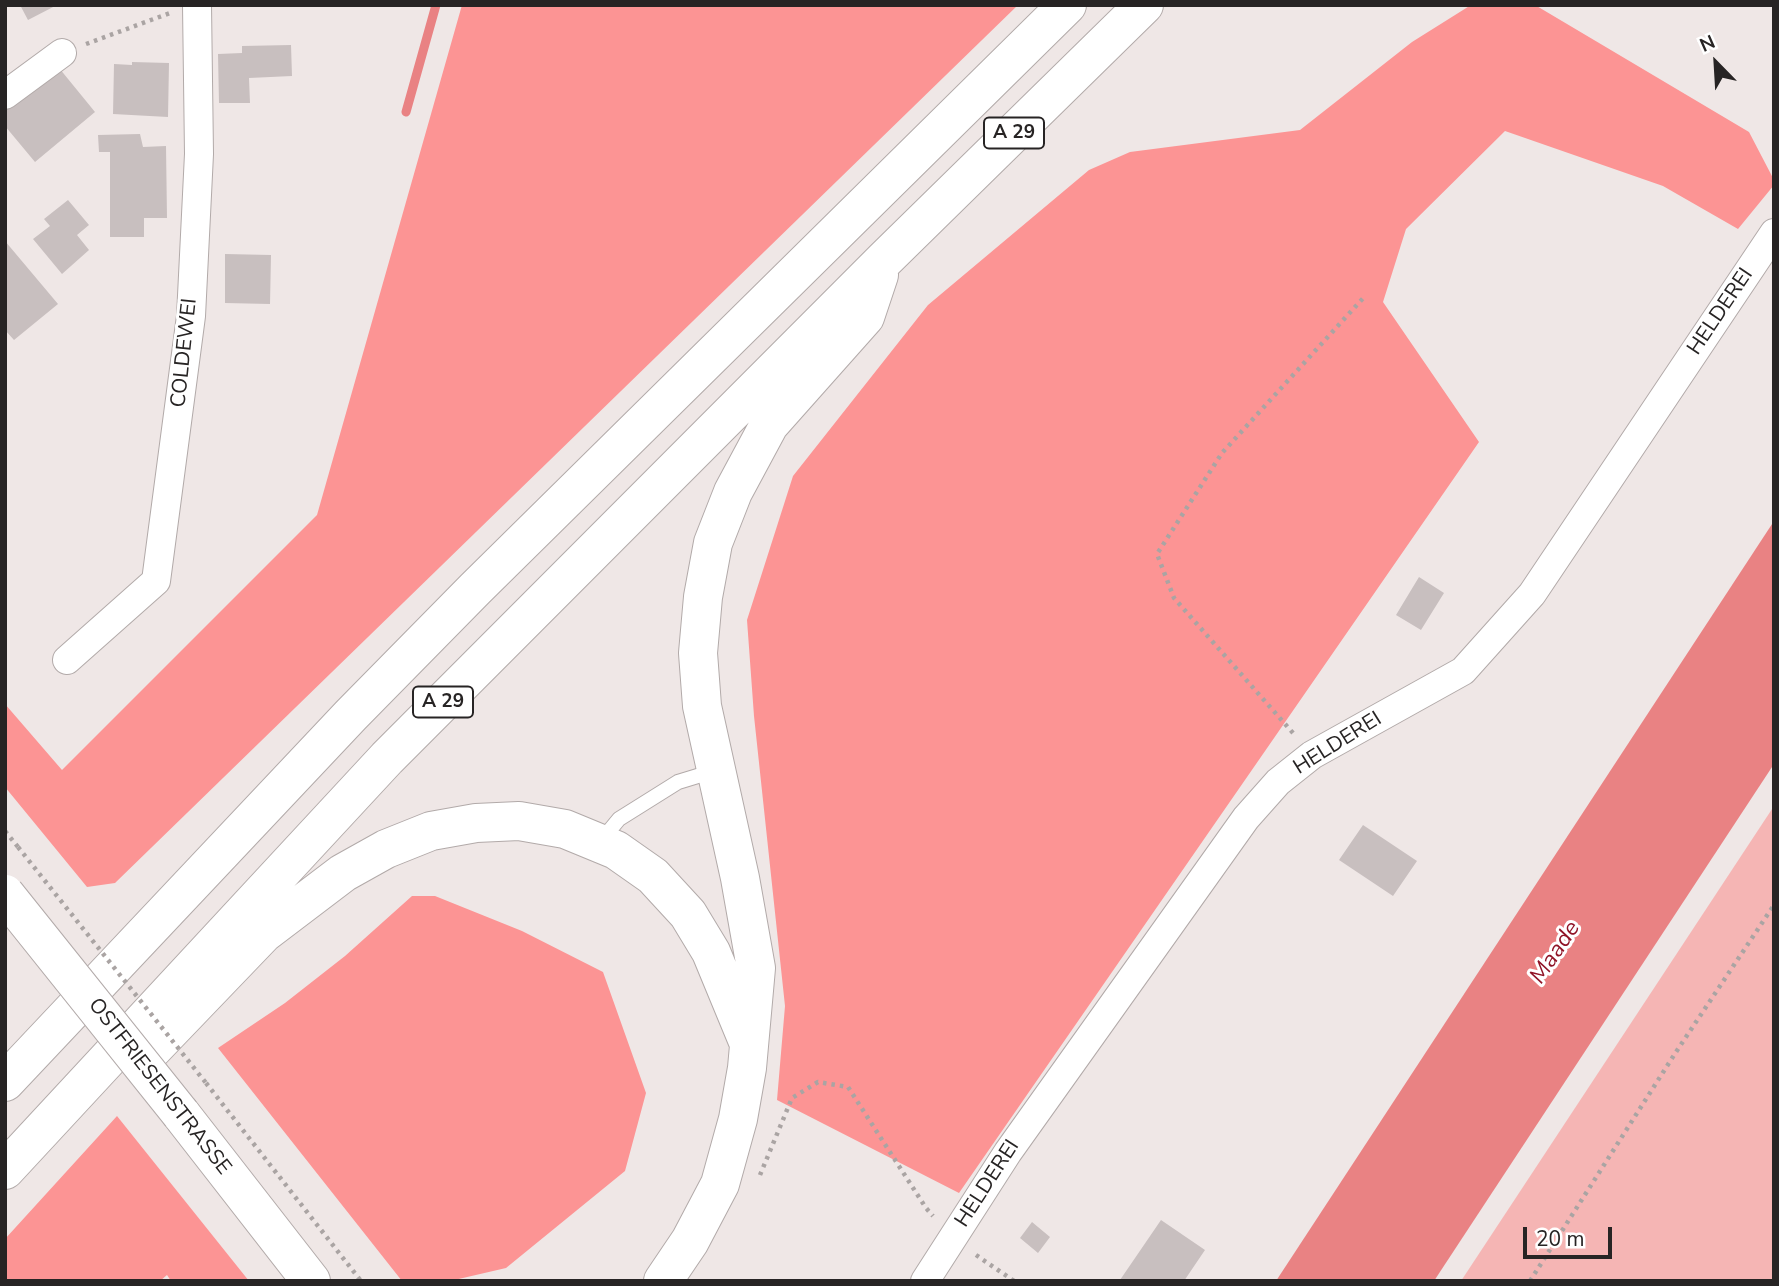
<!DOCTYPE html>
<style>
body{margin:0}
#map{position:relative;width:1779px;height:1286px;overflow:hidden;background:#efe7e6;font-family:"Nunito Sans",sans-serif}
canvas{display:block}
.frame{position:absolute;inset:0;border:7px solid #272424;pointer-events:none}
.north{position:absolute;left:1681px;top:28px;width:70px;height:70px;-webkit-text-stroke:5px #fff;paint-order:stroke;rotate:336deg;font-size:19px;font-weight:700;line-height:28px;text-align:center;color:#272424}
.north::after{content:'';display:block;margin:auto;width:24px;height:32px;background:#272424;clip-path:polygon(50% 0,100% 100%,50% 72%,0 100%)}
.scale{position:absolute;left:1523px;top:1227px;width:89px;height:32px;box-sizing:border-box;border:4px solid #272424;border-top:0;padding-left:9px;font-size:21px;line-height:24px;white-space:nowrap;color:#272424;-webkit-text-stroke:5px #fff;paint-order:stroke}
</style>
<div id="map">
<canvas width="1779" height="1286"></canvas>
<div class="frame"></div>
<div class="north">N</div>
<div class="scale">20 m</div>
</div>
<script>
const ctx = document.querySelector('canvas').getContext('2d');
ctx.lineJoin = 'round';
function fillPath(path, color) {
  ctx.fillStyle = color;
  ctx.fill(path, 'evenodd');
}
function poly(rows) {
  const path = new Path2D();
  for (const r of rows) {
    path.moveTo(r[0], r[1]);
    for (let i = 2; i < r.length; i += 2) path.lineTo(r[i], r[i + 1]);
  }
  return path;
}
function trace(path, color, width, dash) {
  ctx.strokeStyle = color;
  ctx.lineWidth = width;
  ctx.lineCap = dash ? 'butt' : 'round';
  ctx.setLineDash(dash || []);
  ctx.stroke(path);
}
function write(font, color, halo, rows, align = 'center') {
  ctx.font = font + ' "Nunito Sans",sans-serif';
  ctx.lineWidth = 6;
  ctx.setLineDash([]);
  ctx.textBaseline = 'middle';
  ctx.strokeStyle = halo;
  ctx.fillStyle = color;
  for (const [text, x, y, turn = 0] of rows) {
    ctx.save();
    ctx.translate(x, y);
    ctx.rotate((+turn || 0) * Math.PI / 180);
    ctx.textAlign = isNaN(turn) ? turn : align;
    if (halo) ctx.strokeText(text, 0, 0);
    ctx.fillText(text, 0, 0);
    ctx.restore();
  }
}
const green = poly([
 [1774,806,1774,1281,1461,1281]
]);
const forest = poly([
 [462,5,1018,5,115,883,87,887,5,787,5,704,62,770,317,515],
 [1471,5,1535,5,1749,132,1774,180,1774,185,1738,229,1663,186,1505,131,1406,229,1383,302,1479,442,959,1193,777,1100,785,1006,754,716,747,620,793,476,928,305,1089,170,1130,152,1300,130,1412,42],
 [412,896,435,896,522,931,603,972,646,1093,625,1171,506,1268,450,1281,402,1281,218,1048,285,1003,345,956],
 [117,1116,249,1281,171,1281,167,1275,160,1281,5,1281,5,1239]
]);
const water = poly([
 [1774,521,1774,764,1434,1281,1276,1281]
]);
const stream = poly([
 [406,112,436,5]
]);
const building = poly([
 [20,5,57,5,28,20],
 [291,45,292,76,249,78,250,103,219,103,218,54,242,53,242,46],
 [132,62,169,63,168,117,113,114,114,64,132,65],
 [55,63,95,112,35,162,5,126,5,104],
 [140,134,143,147,166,146,167,218,144,218,144,237,110,237,110,152,99,152,98,135],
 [68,200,89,225,77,235,89,250,62,274,33,239,50,226,44,219],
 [5,241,58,304,14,340,5,330],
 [225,254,271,255,270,304,225,303],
 [1419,577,1444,593,1421,630,1396,615],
 [1363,825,1417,861,1393,896,1339,860],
 [1161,1220,1205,1250,1184,1281,1122,1281,1120,1280],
 [1032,1222,1050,1237,1038,1253,1020,1238]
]);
const path = poly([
 [86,44,170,13],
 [1293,733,1174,598,1157,554,1222,453,1366,295],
 [5,831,18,847],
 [206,1083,361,1281],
 [760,1175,792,1098,818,1082,848,1087,926,1208,933,1216],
 [976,1255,1014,1281],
 [1530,1281,1676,1052,1774,905]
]);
const lane = poly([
 [600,842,619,819,678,782,714,771]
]);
const street = poly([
 [5,95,62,53],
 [67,660,156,581,191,316,199,154,197,5],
 [925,1281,1008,1152,1246,818,1278,782,1312,755,1463,671,1532,594,1774,233]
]);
const secondary = poly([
 [181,1114,311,1281]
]);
const highway = poly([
 [143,1059,264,933,343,873,386,849,431,831,476,823,519,821,565,829,616,850,653,876,688,914,711,952,747,1039],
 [5,1082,351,715,475,589,1067,5],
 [5,1170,387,758,884,260,1144,5],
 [663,1281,690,1241,720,1184,738,1119,747,1068,756,968,740,878,702,706,698,653,703,597,713,543,733,492,769,425,865,317,879,275]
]);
const pathBridge = poly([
 [18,847,206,1083]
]);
const secondaryBridge = poly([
 [5,894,181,1114]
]);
const shields = [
 [1014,133,60],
 [443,702,60]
];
const shieldNames = [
 ["A 29",1014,133],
 ["A 29",443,702]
];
const streetNames = [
 ["HELDEREI",1721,312,-56],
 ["COLDEWEI",185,353,-84],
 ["HELDEREI",1338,744,-32],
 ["OSTFRIESENSTRASSE",159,1087,52],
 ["HELDEREI",988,1184,-57]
];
const waterNames = [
 ["Maade",1556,953,-56]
];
fillPath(green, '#f5b5b4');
fillPath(forest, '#fc9494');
fillPath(water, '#e98283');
trace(stream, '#e98283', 9);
fillPath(building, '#c8bfbf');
trace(lane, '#b2aaa9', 16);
trace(street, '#b2aaa9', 30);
trace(secondary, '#b2aaa9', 40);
trace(highway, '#b2aaa9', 40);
trace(path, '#aaa4a3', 4.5, [3.5, 5]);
trace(lane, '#fff', 14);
trace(street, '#fff', 28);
trace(secondary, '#fff', 38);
trace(highway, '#fff', 38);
trace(secondaryBridge, '#b2aaa9', 40, []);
trace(pathBridge, '#aaa4a3', 4.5, [3.5, 5]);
trace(secondaryBridge, '#fff', 38);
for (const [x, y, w] of shields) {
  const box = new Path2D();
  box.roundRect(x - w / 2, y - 15.5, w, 31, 5);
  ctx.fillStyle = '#fff';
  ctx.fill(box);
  trace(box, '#272424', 2);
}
write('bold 19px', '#272424', null, shieldNames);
write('21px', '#272424', '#fff', streetNames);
write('italic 23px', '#901427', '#fff', waterNames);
</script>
